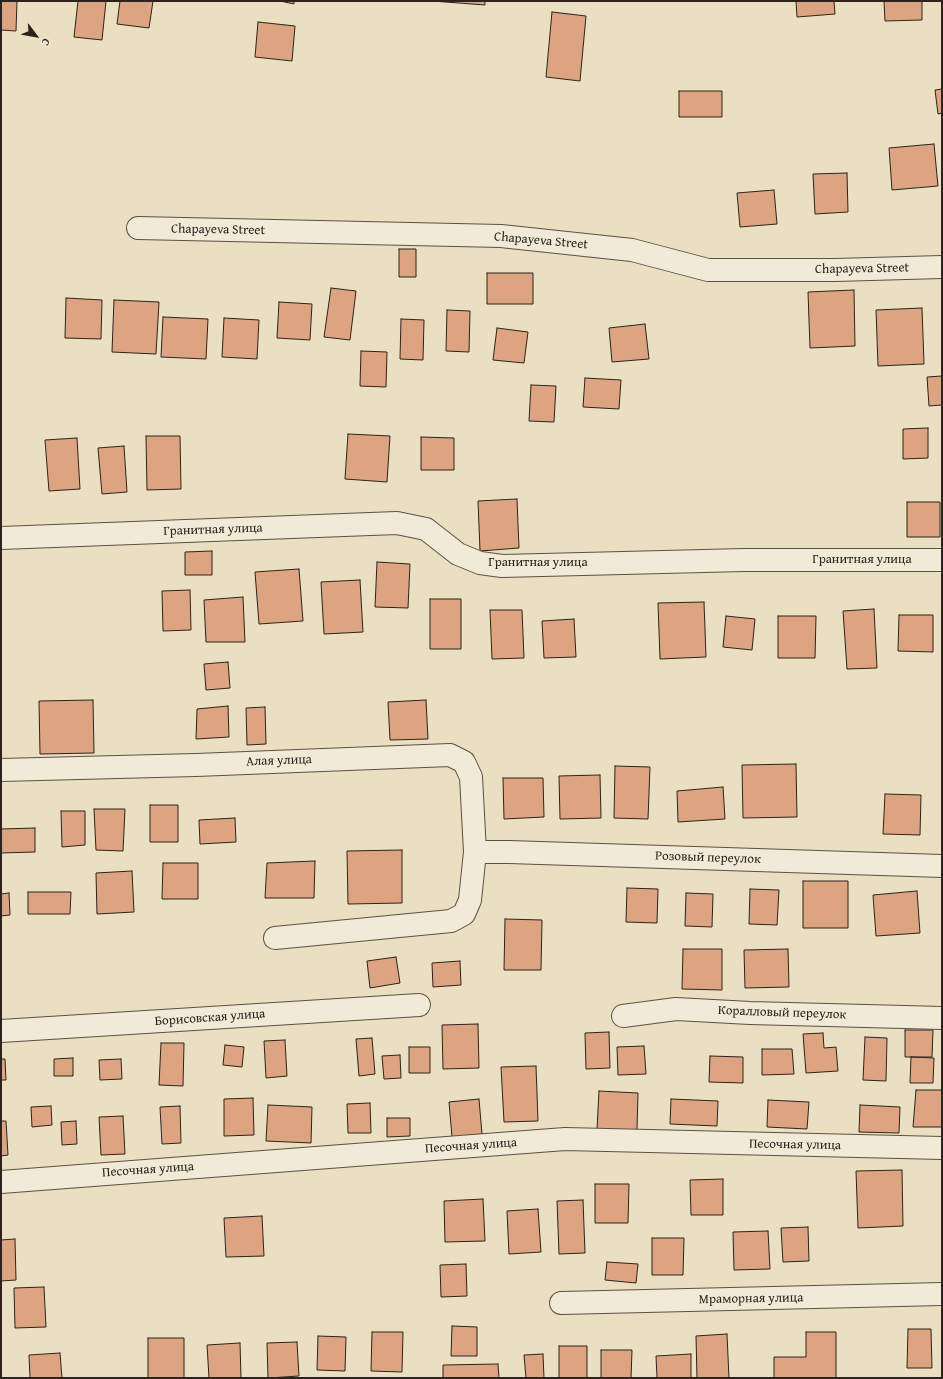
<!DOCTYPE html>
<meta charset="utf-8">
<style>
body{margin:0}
#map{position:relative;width:943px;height:1379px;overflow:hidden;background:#eadfc1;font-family:"Gentium Book Plus",serif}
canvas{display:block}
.frame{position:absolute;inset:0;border:2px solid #2d221c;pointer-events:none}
.north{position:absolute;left:16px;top:16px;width:40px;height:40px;-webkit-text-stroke:3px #f1ead7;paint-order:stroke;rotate:122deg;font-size:11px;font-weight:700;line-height:16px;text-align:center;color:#2d221c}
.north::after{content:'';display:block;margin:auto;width:14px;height:18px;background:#2d221c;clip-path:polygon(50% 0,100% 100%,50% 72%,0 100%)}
</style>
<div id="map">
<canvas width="943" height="1379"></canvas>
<div class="frame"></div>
<div class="north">С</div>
</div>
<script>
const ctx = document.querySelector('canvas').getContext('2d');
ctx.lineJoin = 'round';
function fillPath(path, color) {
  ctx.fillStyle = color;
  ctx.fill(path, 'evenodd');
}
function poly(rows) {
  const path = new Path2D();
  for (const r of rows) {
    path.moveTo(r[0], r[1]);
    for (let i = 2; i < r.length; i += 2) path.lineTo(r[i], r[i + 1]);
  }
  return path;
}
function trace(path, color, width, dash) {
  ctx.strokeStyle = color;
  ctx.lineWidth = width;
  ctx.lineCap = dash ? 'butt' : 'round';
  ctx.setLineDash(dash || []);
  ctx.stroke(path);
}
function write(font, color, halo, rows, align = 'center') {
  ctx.font = font + ' "Gentium Book Plus",serif';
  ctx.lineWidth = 3;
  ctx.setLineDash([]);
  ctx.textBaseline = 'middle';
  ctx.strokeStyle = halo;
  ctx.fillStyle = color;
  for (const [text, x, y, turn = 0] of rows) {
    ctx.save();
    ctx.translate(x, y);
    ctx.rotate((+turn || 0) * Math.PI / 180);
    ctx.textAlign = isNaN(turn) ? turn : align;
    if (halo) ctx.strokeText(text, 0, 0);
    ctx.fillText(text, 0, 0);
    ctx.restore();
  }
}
const building = poly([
 [1,1,17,1,16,31,1,30,1,1],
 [78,1,106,1,102,40,74,37,78,1],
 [120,1,153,1,149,28,117,24,120,1],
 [280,1,294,1,294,4,280,1],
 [432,1,485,1,485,5,432,1],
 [796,1,834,1,835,14,797,17,796,1],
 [884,1,922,1,922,20,885,21,884,1],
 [552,12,586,16,580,81,546,77,552,12],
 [258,22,295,26,292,61,255,57,258,22],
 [942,89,942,113,938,114,935,90,942,89],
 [679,91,722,91,722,117,679,117,679,91],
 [934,144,938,186,892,190,889,148,934,144],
 [847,173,848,212,815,214,813,174,847,173],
 [774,190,777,224,740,227,737,193,774,190],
 [399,249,416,249,416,277,399,277,399,249],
 [487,273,533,273,533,304,487,304,487,273],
 [331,288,356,291,350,340,324,337,331,288],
 [854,290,855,346,810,348,808,292,854,290],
 [66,298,102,300,101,339,65,338,66,298],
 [114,300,159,302,156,354,112,352,114,300],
 [279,302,312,304,310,340,277,338,279,302],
 [922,308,924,364,878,366,876,310,922,308],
 [447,310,470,311,469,352,446,351,447,310],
 [163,317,208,319,206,359,161,357,163,317],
 [224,318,259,320,257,359,222,357,224,318],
 [401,319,424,320,423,360,400,359,401,319],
 [645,324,649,359,612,362,609,328,645,324],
 [497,328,528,332,524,363,493,360,497,328],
 [361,351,387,352,386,387,360,386,361,351],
 [942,376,942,405,929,406,927,377,942,376],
 [585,378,621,380,619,409,583,407,585,378],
 [531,385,556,386,554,422,529,421,531,385],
 [928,428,928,458,903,459,903,429,928,428],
 [348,434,390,436,387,482,345,479,348,434],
 [146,436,180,436,181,489,147,490,146,436],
 [421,437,454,438,454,470,421,470,421,437],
 [77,438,80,489,49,491,45,440,77,438],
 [124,446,127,492,102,494,98,448,124,446],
 [517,499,519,548,480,551,478,501,517,499],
 [907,502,940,502,940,537,907,537,907,502],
 [212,551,212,575,185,575,185,552,212,551],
 [377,562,410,564,408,608,375,607,377,562],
 [299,569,303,621,259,624,255,572,299,569],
 [360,580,363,632,324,634,321,582,360,580],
 [190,590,191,630,163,631,162,591,190,590],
 [243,597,245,642,206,642,204,600,243,597],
 [430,599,461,599,461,649,430,649,430,599],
 [704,602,706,657,660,659,658,603,704,602],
 [874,609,877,668,847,669,843,611,874,609],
 [490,610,522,610,524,658,492,659,490,610],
 [899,615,933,615,933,652,898,651,899,615],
 [726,616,755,619,752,650,723,647,726,616],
 [778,616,816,616,815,658,778,658,778,616],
 [574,619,576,657,544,658,542,621,574,619],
 [228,662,230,688,206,690,204,664,228,662],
 [93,700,94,753,40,754,39,701,93,700],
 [426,700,428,739,390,740,388,702,426,700],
 [228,706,229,737,196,739,197,709,228,706],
 [265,707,266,744,247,745,246,708,265,707],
 [796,764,797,817,743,818,742,765,796,764],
 [615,766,650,767,648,819,614,818,615,766],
 [600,775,601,818,560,819,559,776,600,775],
 [503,778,543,778,544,817,504,819,503,778],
 [723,787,725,819,678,822,677,791,723,787],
 [885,794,921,795,920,835,883,834,885,794],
 [150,805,178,805,178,842,150,842,150,805],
 [94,809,125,809,123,851,96,850,94,809],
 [61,811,85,811,85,845,62,847,61,811],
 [235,818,236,842,200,844,199,820,235,818],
 [35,828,35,852,1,853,1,829,35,828],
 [402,850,402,903,348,904,347,851,402,850],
 [315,861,314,898,265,898,267,863,315,861],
 [163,863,198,863,198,899,162,899,163,863],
 [132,871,134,912,97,914,96,873,132,871],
 [803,881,848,881,848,928,803,928,803,881],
 [627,888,658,889,657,923,626,922,627,888],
 [750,889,779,890,777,925,749,924,750,889],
 [917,891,920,933,876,936,873,895,917,891],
 [28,892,71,892,70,914,28,914,28,892],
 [9,893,10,915,1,916,1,894,9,893],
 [686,893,713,894,712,927,685,926,686,893],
 [505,919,542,920,541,970,504,970,505,919],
 [683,949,722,949,722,990,682,989,683,949],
 [788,949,789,987,745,988,744,950,788,949],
 [396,957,400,983,370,988,367,961,396,957],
 [460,961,461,985,433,987,432,963,460,961],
 [478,1024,479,1068,443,1069,442,1025,478,1024],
 [905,1030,933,1030,932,1057,905,1057,905,1030],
 [609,1032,610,1068,586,1069,585,1033,609,1032],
 [823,1033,824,1048,836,1047,838,1071,806,1073,803,1034,823,1033],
 [865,1037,887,1038,886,1081,863,1080,865,1037],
 [372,1038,375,1074,359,1076,356,1039,372,1038],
 [285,1040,287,1076,266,1078,264,1041,285,1040],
 [161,1043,184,1043,183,1086,159,1085,161,1043],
 [225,1045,244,1047,242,1067,223,1065,225,1045],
 [644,1046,646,1074,618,1075,617,1047,644,1046],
 [409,1047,430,1047,430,1073,409,1073,409,1047],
 [762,1049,792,1049,794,1074,762,1075,762,1049],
 [400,1055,401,1078,384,1079,382,1056,400,1055],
 [710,1056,743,1057,743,1083,709,1082,710,1056],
 [911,1057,934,1058,933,1083,910,1083,911,1057],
 [73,1058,73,1076,54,1076,54,1059,73,1058],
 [1,1059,5,1059,6,1080,1,1080,1,1059],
 [121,1059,122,1079,100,1080,99,1060,121,1059],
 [536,1066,538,1121,504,1122,501,1067,536,1066],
 [916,1090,942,1090,942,1127,913,1127,916,1090],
 [599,1091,638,1093,637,1130,597,1129,599,1091],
 [253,1098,254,1135,224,1136,224,1099,253,1098],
 [479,1099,482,1134,452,1137,449,1102,479,1099],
 [671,1099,718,1101,717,1126,670,1124,671,1099],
 [768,1100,809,1102,807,1129,767,1127,768,1100],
 [370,1103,371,1133,348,1133,347,1104,370,1103],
 [268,1105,312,1107,311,1143,266,1141,268,1105],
 [860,1105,900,1107,899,1133,859,1132,860,1105],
 [51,1106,52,1125,32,1127,31,1107,51,1106],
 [180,1106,181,1143,162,1144,160,1107,180,1106],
 [123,1116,125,1154,101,1155,99,1117,123,1116],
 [387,1118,410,1118,410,1136,387,1137,387,1118],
 [1,1121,6,1121,8,1155,1,1156,1,1121],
 [76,1121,77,1144,62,1145,61,1122,76,1121],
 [902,1170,903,1226,858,1228,856,1171,902,1170],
 [723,1179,723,1215,691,1215,690,1180,723,1179],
 [595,1184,629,1184,628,1223,595,1223,595,1184],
 [483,1199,485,1241,445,1242,444,1201,483,1199],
 [583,1200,585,1253,559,1254,557,1201,583,1200],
 [538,1209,541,1252,509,1254,507,1211,538,1209],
 [262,1216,264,1256,226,1257,224,1218,262,1216],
 [808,1227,809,1261,783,1262,781,1228,808,1227],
 [768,1231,770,1269,734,1270,733,1232,768,1231],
 [652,1238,684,1238,683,1275,652,1275,652,1238],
 [15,1239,16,1280,1,1281,1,1240,15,1239],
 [607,1262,638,1264,636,1283,605,1280,607,1262],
 [466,1264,467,1296,441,1297,440,1265,466,1264],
 [44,1287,46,1327,15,1328,14,1288,44,1287],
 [452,1326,477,1327,477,1356,451,1356,452,1326],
 [908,1329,931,1329,932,1368,907,1368,908,1329],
 [372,1332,403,1332,402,1372,371,1371,372,1332],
 [806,1332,836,1332,836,1378,774,1378,774,1357,806,1357,806,1332],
 [727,1334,729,1378,697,1378,696,1336,727,1334],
 [318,1336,346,1337,345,1371,317,1370,318,1336],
 [148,1338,184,1338,184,1378,148,1378,148,1338],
 [297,1342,299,1376,268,1378,267,1343,297,1342],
 [240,1343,241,1378,209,1378,207,1345,240,1343],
 [559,1346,587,1346,587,1378,559,1378,559,1346],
 [601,1350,632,1350,631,1378,601,1378,601,1350],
 [60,1353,62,1378,30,1378,29,1355,60,1353],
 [543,1354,544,1378,526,1378,524,1355,543,1354],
 [691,1354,691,1378,657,1378,656,1356,691,1354],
 [498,1364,499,1378,443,1378,443,1365,498,1364]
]);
const minor = poly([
 [138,228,501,236,632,250,708,270,835,270,942,267],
 [1,538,397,523,426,529,458,554,480,563,502,566,744,560,942,560],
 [1,770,196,765,450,755,464,762,471,777,475,852,470,900,464,914,451,921,275,938],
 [475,852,509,852,942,866],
 [623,1016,676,1009,750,1013,942,1018],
 [1,1031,419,1005],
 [1,1182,565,1139,942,1148],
 [561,1303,942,1294]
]);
const streetNames = [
 ["Chapayeva Street",218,230,1],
 ["Chapayeva Street",541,241,5],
 ["Chapayeva Street",862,269,-1],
 ["Гранитная улица",213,530,-2],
 ["Гранитная улица",862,560],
 ["Гранитная улица",538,563],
 ["Алая улица",279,761,-2],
 ["Розовый переулок",708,858,2],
 ["Коралловый переулок",782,1013,2],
 ["Борисовская улица",210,1018,-4],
 ["Песочная улица",795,1145,1],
 ["Песочная улица",471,1146,-4],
 ["Песочная улица",148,1170,-4],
 ["Мраморная улица",751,1299,-1]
];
fillPath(building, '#dda481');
trace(building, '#2d221c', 1);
trace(minor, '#5c5145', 24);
trace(minor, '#f1ead7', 22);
write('13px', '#2d221c', '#f1ead7', streetNames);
</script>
